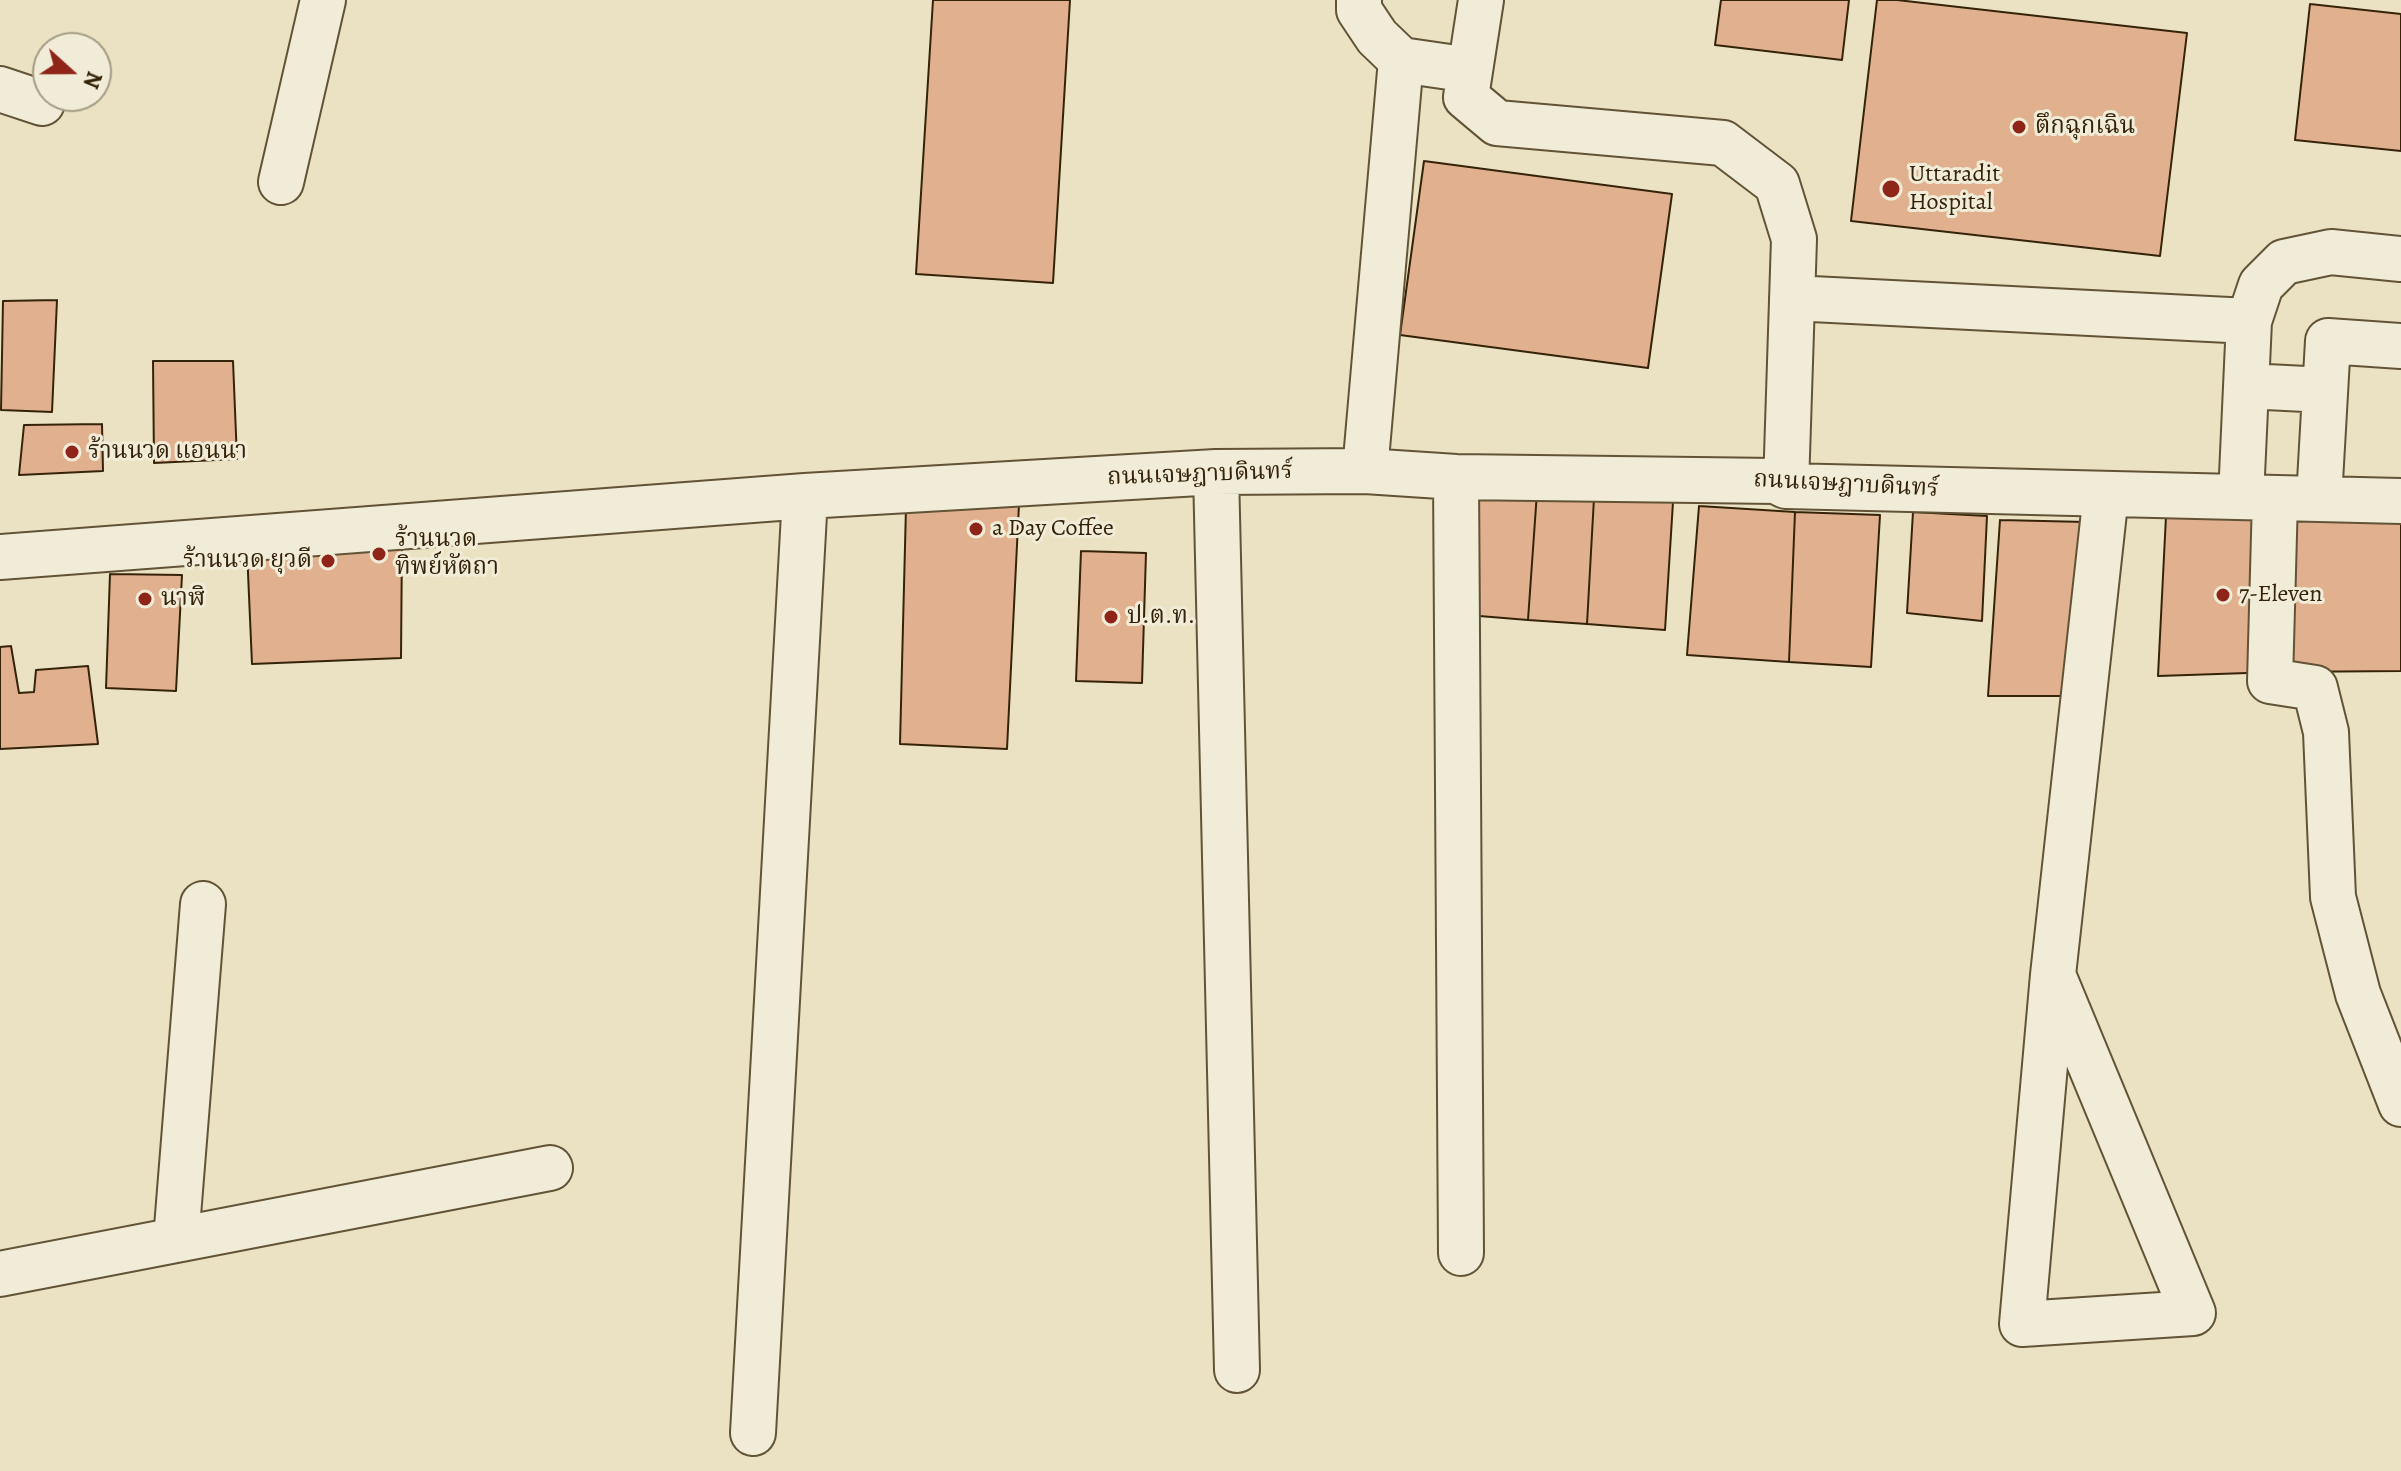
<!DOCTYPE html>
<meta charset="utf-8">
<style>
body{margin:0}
#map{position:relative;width:2401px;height:1471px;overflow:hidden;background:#eae2c2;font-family:Alegreya,serif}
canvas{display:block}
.north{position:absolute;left:32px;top:32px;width:80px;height:80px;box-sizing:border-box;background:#f1ecd7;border:2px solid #a69c85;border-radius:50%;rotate:111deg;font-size:22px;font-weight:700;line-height:32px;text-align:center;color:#352309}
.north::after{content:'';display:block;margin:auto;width:28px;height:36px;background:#8f2418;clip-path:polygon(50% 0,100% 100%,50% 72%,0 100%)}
</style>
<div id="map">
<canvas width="2401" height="1471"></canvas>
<div class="north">N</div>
</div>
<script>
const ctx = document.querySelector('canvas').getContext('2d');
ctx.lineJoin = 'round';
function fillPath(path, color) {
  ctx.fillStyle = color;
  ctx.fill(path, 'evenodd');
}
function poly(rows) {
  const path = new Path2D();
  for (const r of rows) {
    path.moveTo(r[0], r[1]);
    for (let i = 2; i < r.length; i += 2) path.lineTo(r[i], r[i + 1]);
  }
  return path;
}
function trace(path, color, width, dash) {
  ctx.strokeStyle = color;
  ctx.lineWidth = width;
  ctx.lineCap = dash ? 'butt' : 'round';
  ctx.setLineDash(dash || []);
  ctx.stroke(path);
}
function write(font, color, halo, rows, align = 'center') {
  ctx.font = font + ' Alegreya,"Noto Serif Thai",serif';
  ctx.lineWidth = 6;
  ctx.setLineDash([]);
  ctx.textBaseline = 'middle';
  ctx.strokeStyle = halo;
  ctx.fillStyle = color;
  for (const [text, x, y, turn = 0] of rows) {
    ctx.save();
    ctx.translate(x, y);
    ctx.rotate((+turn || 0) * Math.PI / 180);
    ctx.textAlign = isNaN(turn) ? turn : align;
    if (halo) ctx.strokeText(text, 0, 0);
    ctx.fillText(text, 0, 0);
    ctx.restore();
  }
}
const building = poly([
 [933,0,1070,0,1053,283,916,274,933,0],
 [1721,0,1849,0,1842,60,1715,45,1721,0],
 [1877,0,1897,0,2187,33,2160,256,1851,221,1877,0],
 [2310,4,2401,14,2401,151,2295,140,2310,4],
 [1424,161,1672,194,1648,368,1400,335,1424,161],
 [57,300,52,412,1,410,3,301,57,300],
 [153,361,233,361,237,459,154,463,153,361],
 [102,424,103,471,19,475,24,425,102,424],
 [1467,492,1537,492,1528,620,1467,615,1467,492],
 [1537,492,1594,498,1587,624,1528,620,1537,492],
 [1594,498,1673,502,1665,630,1587,624,1594,498],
 [1019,504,1007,749,900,744,906,507,1019,504],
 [1699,506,1795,512,1789,662,1687,655,1699,506],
 [1795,512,1880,515,1871,667,1789,662,1795,512],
 [1913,512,1987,516,1982,621,1907,613,1913,512],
 [2166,516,2290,519,2277,672,2158,676,2166,516],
 [2401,518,2401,671,2277,672,2290,519,2401,518],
 [2000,520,2086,522,2071,696,1988,696,2000,520],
 [402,538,401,658,252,664,247,550,402,538],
 [1081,551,1146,553,1142,683,1076,681,1081,551],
 [110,574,182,575,176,691,106,688,110,574],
 [11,646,19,693,34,692,36,670,88,666,98,744,0,749,0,647,11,646]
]);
const minor = poly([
 [1359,0,1359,10,1377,37,1401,60,1470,70],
 [1481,0,1466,97,1497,123,1723,143,1777,184,1794,239,1786,486],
 [0,89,42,103],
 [281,182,323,0],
 [1792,298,2249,321],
 [2247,386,2325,390],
 [1365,471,1401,60],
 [1216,472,1237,1370],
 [1456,477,1461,1253],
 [2241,497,2249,321,2261,285,2284,262,2331,252,2401,259],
 [2275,498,2270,681,2315,688,2326,732,2333,897,2358,994,2401,1104],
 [2319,499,2328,341,2401,346],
 [0,557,805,496,1216,472,1365,471,1456,477,1776,481,1786,486,2401,501],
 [2053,975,2193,1313,2022,1324,2053,975,2106,494],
 [176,1240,203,904],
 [0,1274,550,1168],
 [753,1433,805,496]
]);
const markers = [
 [2019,127,8,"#8f2418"],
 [1891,189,10,"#8f2418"],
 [72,452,8,"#8f2418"],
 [976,529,8,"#8f2418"],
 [379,554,8,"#8f2418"],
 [328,561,8,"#8f2418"],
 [2223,595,8,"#8f2418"],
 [145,599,8,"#8f2418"],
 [1111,617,8,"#8f2418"]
];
const poiNames = [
 ["ตึกฉุกเฉิน",2035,127],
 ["Uttaradit",1909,175],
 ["Hospital",1909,203],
 ["ร้านนวด แอนนา",88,452],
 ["a Day Coffee",992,529],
 ["ร้านนวด",395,540],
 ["ทิพย์หัตถา",395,568],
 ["ร้านนวด ยุวดี",312,561,"right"],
 ["7-Eleven",2239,595],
 ["นาฬิ",161,599],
 ["ป.ต.ท.",1127,617]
];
const streetNames = [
 ["ถนนเจษฎาบดินทร์",1200,475,-2],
 ["ถนนเจษฎาบดินทร์",1846,485,3]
];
fillPath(building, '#e1b18f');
trace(building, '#352309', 2);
trace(minor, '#625337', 48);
trace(minor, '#f1ecd7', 44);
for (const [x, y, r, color] of markers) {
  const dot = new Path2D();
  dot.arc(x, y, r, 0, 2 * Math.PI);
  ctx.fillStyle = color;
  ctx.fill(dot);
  trace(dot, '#f1ecd7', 3);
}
write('24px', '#352309', '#f1ecd7', poiNames, 'left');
write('24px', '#352309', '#f1ecd7', streetNames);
</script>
